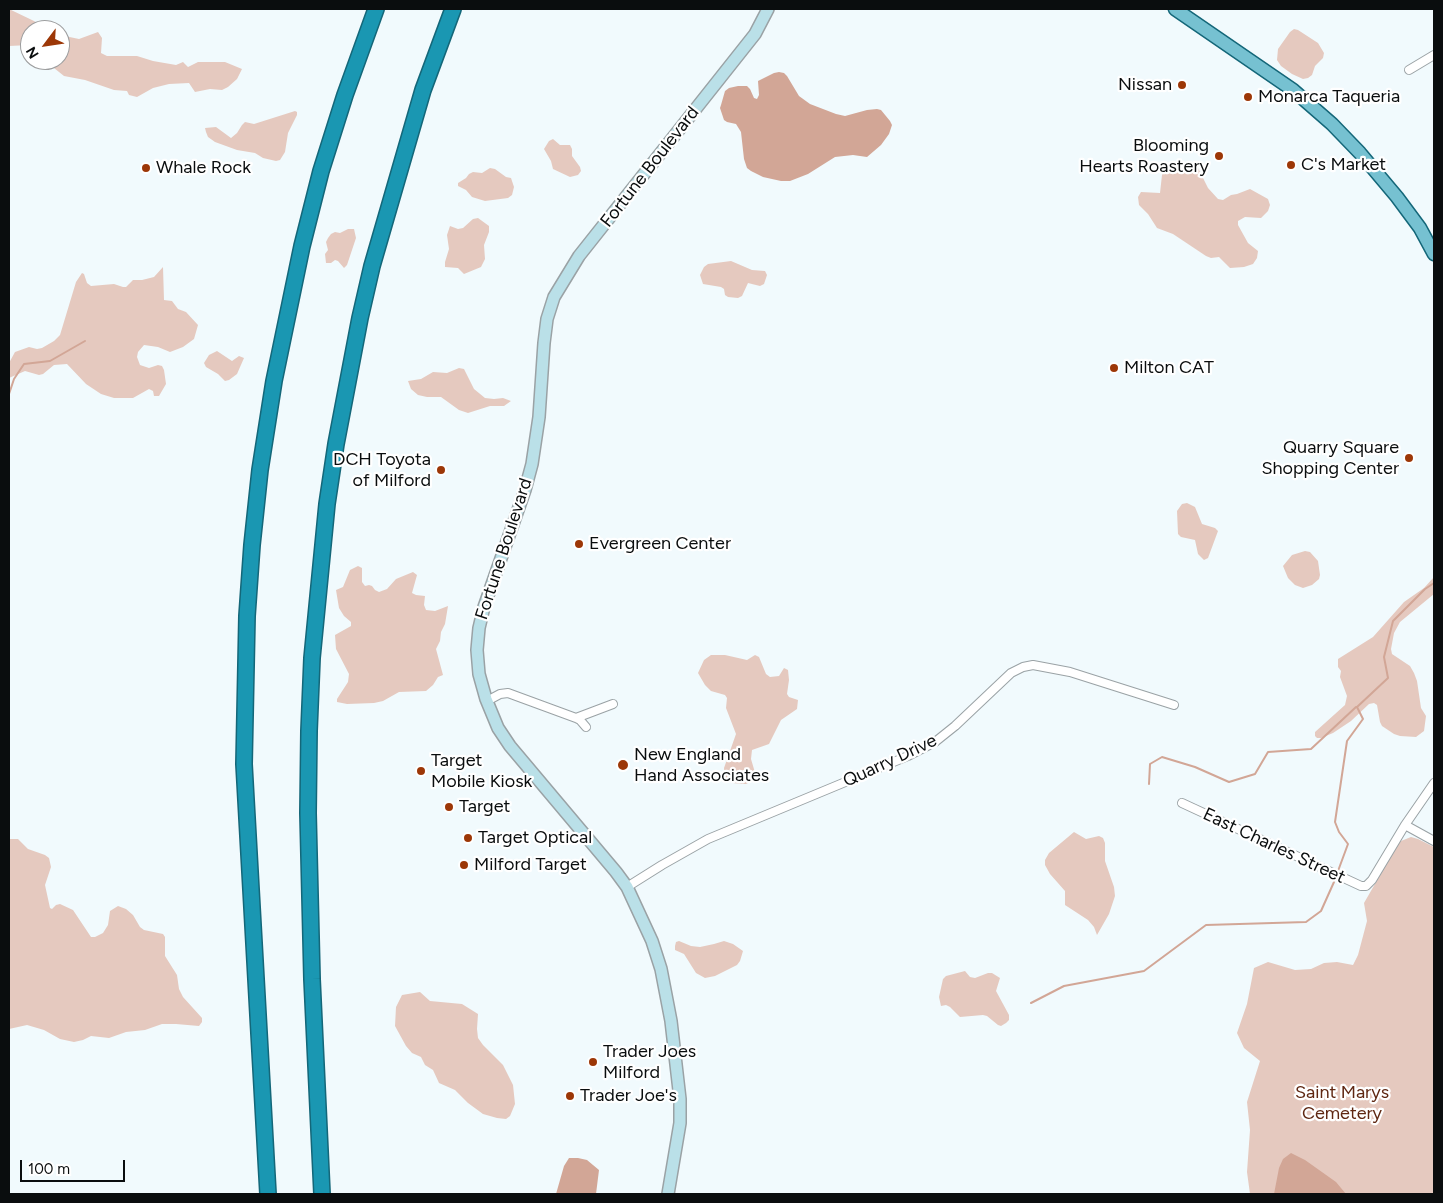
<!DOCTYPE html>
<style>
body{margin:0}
#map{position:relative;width:1443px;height:1203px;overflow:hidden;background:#f1fafd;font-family:Figtree,sans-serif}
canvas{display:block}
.frame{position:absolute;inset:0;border:10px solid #0a0d0e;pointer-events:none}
.north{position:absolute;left:20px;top:20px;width:50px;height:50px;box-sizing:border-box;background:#fff;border:1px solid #9d9e9f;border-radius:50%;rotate:239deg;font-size:14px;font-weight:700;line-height:20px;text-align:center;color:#0a0d0e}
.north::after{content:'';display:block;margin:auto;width:18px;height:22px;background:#9c3707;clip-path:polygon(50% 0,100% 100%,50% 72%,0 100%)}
.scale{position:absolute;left:20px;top:1160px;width:105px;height:22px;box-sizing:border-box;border:2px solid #0a0d0e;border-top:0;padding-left:6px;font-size:15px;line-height:18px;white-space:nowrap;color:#0a0d0e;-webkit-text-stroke:4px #fff;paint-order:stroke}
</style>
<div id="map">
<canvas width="1443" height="1203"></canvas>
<div class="frame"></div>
<div class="north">N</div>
<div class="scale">100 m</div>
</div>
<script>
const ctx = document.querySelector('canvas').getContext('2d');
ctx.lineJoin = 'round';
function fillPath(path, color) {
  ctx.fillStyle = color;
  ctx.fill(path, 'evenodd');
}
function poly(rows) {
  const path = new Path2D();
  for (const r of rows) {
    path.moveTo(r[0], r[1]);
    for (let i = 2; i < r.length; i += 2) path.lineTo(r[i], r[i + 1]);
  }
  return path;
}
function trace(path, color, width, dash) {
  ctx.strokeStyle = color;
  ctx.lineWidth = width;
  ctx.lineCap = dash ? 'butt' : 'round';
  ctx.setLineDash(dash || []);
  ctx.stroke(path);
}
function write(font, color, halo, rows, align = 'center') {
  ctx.font = font + ' Figtree,sans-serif';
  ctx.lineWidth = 4.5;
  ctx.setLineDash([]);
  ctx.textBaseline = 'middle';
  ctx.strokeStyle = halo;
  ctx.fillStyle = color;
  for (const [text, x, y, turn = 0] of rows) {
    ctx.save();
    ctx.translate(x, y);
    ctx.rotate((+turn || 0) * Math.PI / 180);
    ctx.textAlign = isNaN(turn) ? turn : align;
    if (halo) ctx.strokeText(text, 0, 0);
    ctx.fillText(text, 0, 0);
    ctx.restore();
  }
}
const green = poly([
 [9,9,34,21,47,30,30,30,30,45,9,46],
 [1294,29,1298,30,1318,43,1324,53,1323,58,1315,66,1312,75,1308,78,1303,79,1292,74,1281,66,1277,60,1278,49,1290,32],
 [98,32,102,38,101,53,107,56,137,56,153,61,176,65,183,62,188,67,198,62,225,62,242,69,237,79,228,87,222,90,210,89,195,92,189,83,169,84,153,88,137,97,129,95,127,91,114,90,85,80,64,76,54,68,49,60,60,60,60,35,79,39],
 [295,111,297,112,297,115,288,133,285,152,280,160,276,161,263,158,255,153,237,150,215,142,208,137,206,132,205,128,216,127,231,138,237,133,242,125,245,122,254,124],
 [553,139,560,145,570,145,572,149,572,156,580,167,581,171,578,175,570,177,553,169,551,161,544,149,549,141],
 [1187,162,1198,168,1208,188,1218,199,1223,200,1231,195,1237,194,1250,189,1268,199,1270,205,1268,211,1261,218,1245,217,1238,221,1238,225,1248,243,1258,251,1257,258,1253,264,1244,267,1230,268,1219,257,1211,258,1206,256,1173,234,1157,228,1148,214,1139,205,1138,197,1141,192,1160,193,1162,175,1167,166],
 [490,168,495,169,506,177,511,178,514,187,512,195,508,198,485,201,472,197,466,190,458,186,458,183,466,178,469,174,473,172,482,173],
 [478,218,489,226,489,232,484,245,485,259,481,267,464,274,458,268,445,267,445,262,449,249,447,235,450,226,458,229,463,228,473,219],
 [348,229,354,229,356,238,347,265,344,268,338,261,335,260,331,263,326,263,325,254,328,250,326,242,328,238,331,234,335,232,340,233],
 [731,261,752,270,765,271,767,275,764,284,760,286,748,283,742,296,738,298,728,297,725,295,724,289,721,287,703,284,700,275,704,267,708,264],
 [163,267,164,300,172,301,178,309,186,312,198,325,194,339,183,347,170,352,158,347,144,345,138,352,137,357,140,365,149,368,158,365,162,366,164,370,166,384,159,396,154,396,153,391,149,389,133,398,114,398,101,394,86,384,67,364,54,365,43,374,39,375,25,371,9,378,9,363,15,352,29,347,37,349,42,348,54,341,60,335,76,282,82,273,84,274,87,283,91,286,114,284,123,287,126,287,133,280,142,280,154,277],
 [217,351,232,361,239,356,244,358,237,374,229,380,225,381,218,374,206,367,204,363,209,355],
 [459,368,464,369,474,389,485,398,494,399,503,398,511,401,504,406,490,406,468,413,459,410,441,397,427,397,418,395,411,389,408,381,421,379,433,372,447,373],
 [1187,503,1195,507,1202,524,1215,528,1218,531,1208,558,1204,560,1198,554,1195,540,1181,537,1178,534,1177,511,1182,504],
 [1305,551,1310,552,1318,561,1320,575,1319,579,1312,585,1303,588,1295,585,1288,578,1283,566,1292,555],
 [358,566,362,568,362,582,365,586,369,585,372,586,375,590,379,592,387,589,396,579,413,572,417,575,412,593,416,595,425,596,424,605,426,610,435,611,448,606,445,624,441,632,440,641,436,649,443,675,438,677,433,685,426,691,399,692,383,701,374,703,347,704,337,702,337,699,348,682,349,674,336,649,335,635,351,626,351,622,344,616,339,608,336,590,343,587,350,570],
 [1434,577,1434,594,1400,622,1394,633,1391,649,1392,654,1410,666,1414,673,1417,681,1421,708,1426,716,1424,731,1416,737,1400,736,1394,734,1382,726,1380,722,1377,705,1374,703,1369,704,1351,721,1333,733,1321,738,1317,738,1315,736,1315,732,1345,705,1347,696,1340,677,1341,671,1338,667,1338,659,1373,637,1404,602,1424,588],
 [711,655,725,655,747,660,755,655,759,657,766,674,770,677,779,676,784,668,788,670,789,680,787,694,789,697,798,700,797,709,781,720,769,744,752,750,751,759,756,776,754,780,746,784,732,783,725,778,724,768,736,734,726,708,727,698,725,695,711,691,705,685,698,673,704,660],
 [1074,832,1086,839,1099,836,1103,838,1105,843,1105,861,1114,887,1115,896,1109,914,1097,935,1094,927,1088,920,1065,905,1065,891,1050,874,1045,865,1045,860,1049,853],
 [1411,837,1418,839,1434,847,1434,1194,1250,1194,1247,1172,1250,1130,1247,1102,1260,1061,1244,1048,1237,1033,1247,1004,1254,968,1268,962,1295,970,1311,969,1324,963,1337,962,1353,965,1358,955,1367,921,1364,903,1398,844,1401,841],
 [9,839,18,839,28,849,45,855,49,858,51,867,45,885,50,908,52,909,56,905,60,904,73,910,91,937,95,937,103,933,108,925,110,911,118,906,126,909,133,915,140,927,144,930,163,934,165,937,165,956,177,975,179,989,183,997,202,1018,202,1022,199,1026,176,1024,162,1024,145,1030,126,1032,109,1038,91,1036,83,1040,74,1042,60,1039,44,1030,27,1025,9,1029],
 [679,941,691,946,700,947,714,944,724,941,733,944,743,951,740,961,737,965,715,976,705,978,696,973,684,954,675,950,675,946,676,942],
 [965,971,970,977,975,978,988,973,992,973,1000,978,996,991,1009,1015,1009,1020,1006,1023,1001,1026,998,1025,987,1016,983,1015,960,1017,950,1007,946,1005,941,1006,939,997,943,979,946,976],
 [420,992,430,1001,462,1004,478,1014,477,1029,478,1038,483,1045,503,1065,513,1085,515,1104,510,1116,506,1119,497,1118,483,1114,468,1103,455,1090,439,1083,433,1070,425,1065,421,1057,412,1053,406,1046,395,1026,396,1007,402,995]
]);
const water = poly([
 [779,72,784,73,787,76,799,96,810,104,836,114,845,116,867,110,877,109,881,110,890,121,892,125,889,134,881,145,867,157,853,155,835,157,808,174,790,181,781,181,763,177,751,171,747,168,744,159,741,132,736,124,727,122,724,120,720,108,721,105,725,91,729,88,738,86,747,86,750,89,754,98,757,99,759,95,758,81,774,73],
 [1291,1153,1305,1160,1336,1182,1346,1194,1274,1194,1279,1168,1283,1159],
 [569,1158,578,1158,587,1160,599,1170,596,1194,556,1194,564,1166]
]);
const stream = poly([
 [9,394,14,379,24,364,50,361,85,341],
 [1149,784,1150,764,1162,757,1195,767,1229,782,1255,774,1268,752,1311,749,1356,707],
 [1338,871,1348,844,1339,832,1335,822,1347,741,1363,719,1357,707,1388,678,1384,657,1393,621,1425,589,1434,583],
 [1031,1003,1064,986,1144,971,1206,925,1306,922,1321,911,1334,882]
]);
const street = poly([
 [1409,70,1434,55],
 [487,701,500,694,508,693,576,718],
 [586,727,580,720,576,718,613,704],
 [1182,803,1361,886,1366,886,1372,880,1405,825,1434,783],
 [1405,825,1434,841],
 [627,887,662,865,708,839,908,756,935,742,955,726,1011,673,1023,667,1033,665,1070,672,1174,705]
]);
const secondary = poly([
 [668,1194,680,1123,680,1099,671,1021,661,969,652,941,627,887,616,872,510,746,498,728,486,699,479,674,477,650,479,628,484,607,525,490,532,464,539,417,544,343,547,319,554,297,579,256,755,34,768,9]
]);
const primary = poly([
 [1175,9,1293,90,1332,124,1360,153,1397,197,1420,228,1434,254]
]);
const highway = poly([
 [268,1194,244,764,247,616,252,545,260,470,274,381,302,246,321,171,345,95,376,9],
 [322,1194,312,979,308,813,309,731,312,658,327,504,336,444,360,318,372,266,423,90,453,9]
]);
const markers = [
 [1182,85,5,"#9c3707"],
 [1248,97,5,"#9c3707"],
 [1219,156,5,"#9c3707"],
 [1291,165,5,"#9c3707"],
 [146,168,5,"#9c3707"],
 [1114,368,5,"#9c3707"],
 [1409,458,5,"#9c3707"],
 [441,470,5,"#9c3707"],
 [579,544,5,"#9c3707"],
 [623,765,6,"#9c3707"],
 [421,771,5,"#9c3707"],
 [449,807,5,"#9c3707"],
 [468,838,5,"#9c3707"],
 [464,865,5,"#9c3707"],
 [593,1062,5,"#9c3707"],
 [570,1096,5,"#9c3707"]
];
const poiNames = [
 ["Nissan",1172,85,"right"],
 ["Monarca Taqueria",1258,97],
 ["Blooming",1209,146,"right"],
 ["Hearts Roastery",1209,167,"right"],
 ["C's Market",1301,165],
 ["Whale Rock",156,168],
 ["Milton CAT",1124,368],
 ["Quarry Square",1399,448,"right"],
 ["Shopping Center",1399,469,"right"],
 ["DCH Toyota",431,460,"right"],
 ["of Milford",431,481,"right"],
 ["Evergreen Center",589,544],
 ["New England",634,755],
 ["Hand Associates",634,776],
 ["Target",431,761],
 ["Mobile Kiosk",431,782],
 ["Target",459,807],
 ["Target Optical",478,838],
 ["Milford Target",474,865],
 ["Trader Joes",603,1052],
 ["Milford",603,1073],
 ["Trader Joe's",580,1096]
];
const streetNames = [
 ["Fortune Boulevard",650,167,-52],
 ["Fortune Boulevard",504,549,-72],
 ["Quarry Drive",890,761,-25],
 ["East Charles Street",1274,846,25]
];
const parkNames = [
 ["Saint Marys",1342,1093],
 ["Cemetery",1342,1114]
];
fillPath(green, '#e5c9bf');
fillPath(water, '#d2a696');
trace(stream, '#d2a696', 2);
trace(street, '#9aa2a5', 10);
trace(secondary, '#9aa2a5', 14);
trace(primary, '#146779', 15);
trace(highway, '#146779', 18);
trace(street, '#fff', 8);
trace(secondary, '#bae0e8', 11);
trace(primary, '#76c1d1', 12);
trace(highway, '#1a97b2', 15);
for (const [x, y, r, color] of markers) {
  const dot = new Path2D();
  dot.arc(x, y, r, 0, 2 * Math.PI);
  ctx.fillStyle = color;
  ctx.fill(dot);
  trace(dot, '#fff', 2);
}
write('18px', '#0a0d0e', '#fff', poiNames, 'left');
write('18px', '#0a0d0e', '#fff', streetNames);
write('18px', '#5f2712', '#fff', parkNames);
</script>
